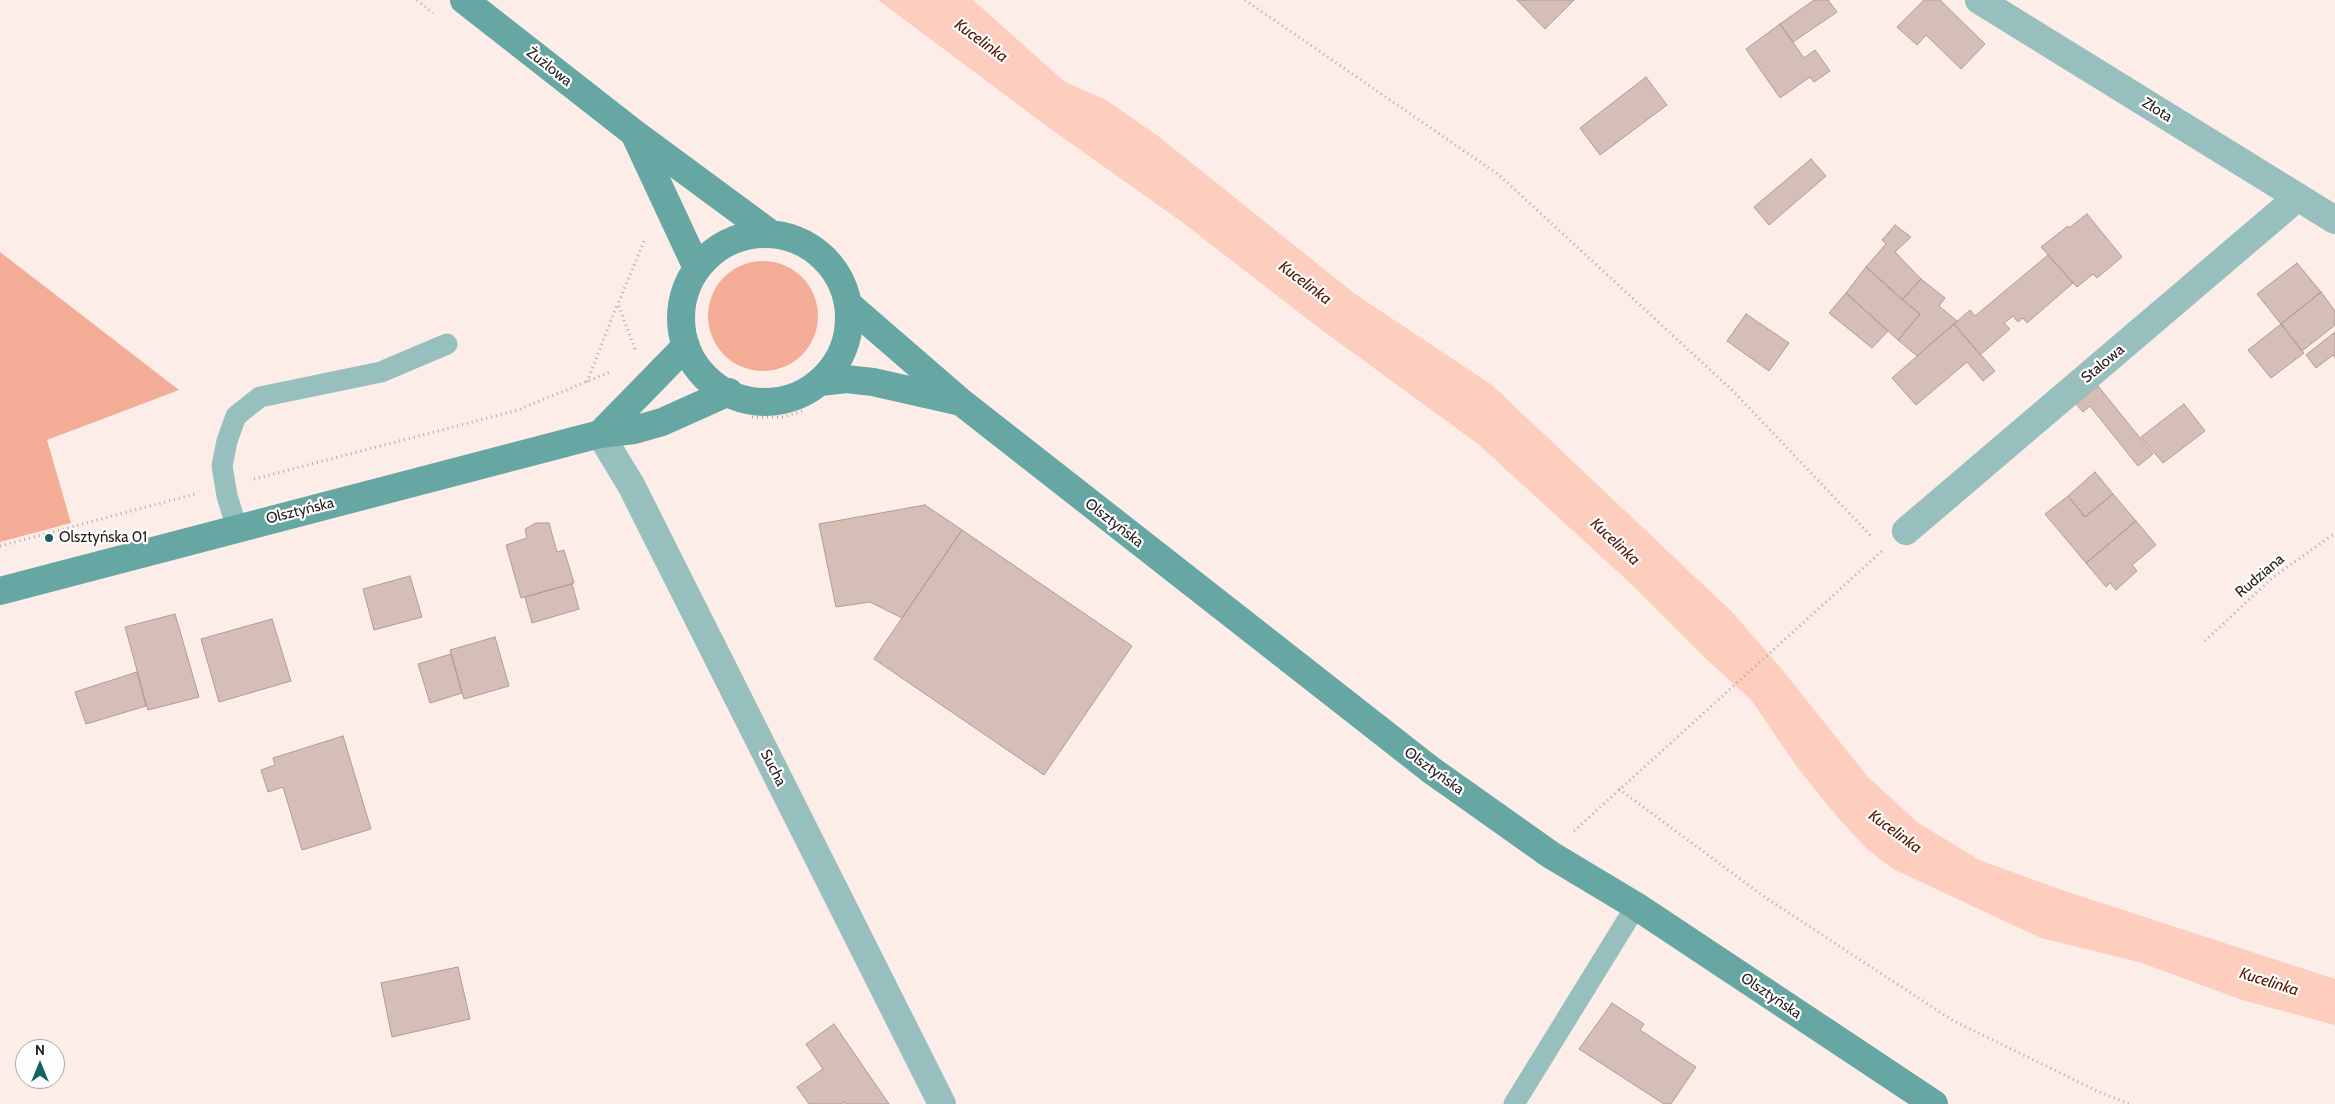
<!DOCTYPE html>
<meta charset="utf-8">
<style>
body{margin:0}
#map{position:relative;width:2335px;height:1104px;overflow:hidden;background:#fcede8;font-family:Cabin,sans-serif}
canvas{display:block}
.north{position:absolute;left:15px;top:1039px;width:50px;height:50px;box-sizing:border-box;background:#fefefe;border:1px solid #a9a5a4;border-radius:50%;rotate:0deg;font-size:14px;font-weight:700;line-height:20px;text-align:center;color:#29201d}
.north::after{content:'';display:block;margin:auto;width:18px;height:22px;background:#146361;clip-path:polygon(50% 0,100% 100%,50% 72%,0 100%)}
</style>
<div id="map">
<canvas width="2335" height="1104"></canvas>
<div class="north">N</div>
</div>
<script>
const ctx = document.querySelector('canvas').getContext('2d');
ctx.lineJoin = 'round';
function fillPath(path, color) {
  ctx.fillStyle = color;
  ctx.fill(path, 'evenodd');
}
function poly(rows) {
  const path = new Path2D();
  for (const r of rows) {
    if (r.length === 3) {
      path.moveTo(r[0] + r[2], r[1]);
      path.arc(r[0], r[1], r[2], 0, 2 * Math.PI);
      continue;
    }
    path.moveTo(r[0], r[1]);
    for (let i = 2; i < r.length; i += 2) path.lineTo(r[i], r[i + 1]);
  }
  return path;
}
function trace(path, color, width, dash) {
  ctx.strokeStyle = color;
  ctx.lineWidth = width;
  ctx.lineCap = dash ? 'butt' : 'round';
  ctx.setLineDash(dash || []);
  ctx.stroke(path);
}
function write(font, color, halo, rows, align = 'center') {
  ctx.font = font + ' Cabin,sans-serif';
  ctx.lineWidth = 4.5;
  ctx.setLineDash([]);
  ctx.textBaseline = 'middle';
  ctx.strokeStyle = halo;
  ctx.fillStyle = color;
  for (const [text, x, y, turn = 0] of rows) {
    ctx.save();
    ctx.translate(x, y);
    ctx.rotate((+turn || 0) * Math.PI / 180);
    ctx.textAlign = isNaN(turn) ? turn : align;
    if (halo) ctx.strokeText(text, 0, 0);
    ctx.fillText(text, 0, 0);
    ctx.restore();
  }
}
const green = poly([
 [0,252,179,390,47,440,71,523,0,542],
 [763,316,55]
]);
const water = poly([
 [878,0,973,0,1065,82,1106,100,1158,136,1355,294,1492,385,1732,612,1780,667,1868,777,1917,822,1979,860,2062,890,2335,979,2335,1025,2242,1000,2139,962,2041,938,1893,869,1867,849,1839,819,1797,767,1752,701,1702,655,1629,582,1478,444,1315,325,1182,222,1048,127]
]);
const building = poly([
 [1517,0,1574,0,1545,29,1517,0],
 [1814,0,1828,0,1837,12,1793,42,1780,24,1814,0],
 [1924,0,1940,0,1985,44,1961,69,1926,35,1917,45,1897,27,1924,0],
 [1780,24,1804,58,1815,50,1830,71,1814,82,1810,77,1780,98,1746,49,1780,24],
 [1646,77,1667,105,1600,155,1580,128,1646,77],
 [1811,159,1826,176,1769,225,1754,207,1811,159],
 [2087,214,2122,257,2097,278,2093,274,2077,287,2041,247,2068,226,2069,228,2087,214],
 [1895,225,1911,237,1895,252,1921,279,1902,300,1866,267,1886,244,1882,240,1895,225],
 [2048,255,2073,283,2027,323,2023,318,2018,322,2013,316,2004,323,2010,329,1980,355,1954,324,1970,310,1975,316,2048,255],
 [2297,263,2321,292,2281,324,2257,294,2297,263],
 [1866,267,1920,314,1898,340,1846,293,1866,267],
 [1921,279,1945,298,1939,306,1957,321,1917,356,1898,340,1920,314,1902,300,1921,279],
 [2321,292,2335,311,2335,325,2302,351,2281,324,2321,292],
 [1846,293,1888,331,1872,348,1829,313,1846,293],
 [1746,314,1789,343,1769,371,1727,341,1746,314],
 [1954,324,1995,371,1983,381,1967,362,1916,405,1892,378,1954,324],
 [2281,324,2304,353,2271,378,2248,350,2281,324],
 [2335,332,2335,358,2333,355,2316,368,2306,355,2335,332],
 [2098,386,2153,454,2138,466,2090,406,2083,412,2076,404,2098,386],
 [2184,404,2205,431,2163,463,2141,437,2184,404],
 [2095,472,2113,494,2085,517,2068,496,2095,472],
 [2113,494,2136,521,2086,563,2045,514,2068,496,2085,517,2113,494],
 [925,505,962,530,902,618,870,602,836,607,819,524,925,505],
 [2136,521,2156,545,2132,565,2137,571,2116,590,2110,583,2106,587,2086,563,2136,521],
 [536,523,549,523,557,552,564,550,574,583,521,598,506,545,527,538,525,529,536,523],
 [962,530,1132,646,1044,775,874,659,962,530],
 [410,576,422,617,374,630,363,589,410,576],
 [572,584,579,609,532,623,525,597,572,584],
 [175,614,199,697,148,710,125,627,175,614],
 [272,619,291,681,219,702,201,639,272,619],
 [495,637,509,686,464,699,450,650,495,637],
 [451,654,462,693,430,703,418,664,451,654],
 [137,672,146,706,86,724,75,692,137,672],
 [343,736,371,829,302,850,283,787,268,792,261,770,275,765,273,758,343,736],
 [458,967,470,1019,392,1037,381,983,458,967],
 [1612,1003,1644,1024,1640,1030,1696,1067,1671,1104,1664,1104,1579,1049,1612,1003],
 [834,1024,889,1104,846,1104,845,1102,842,1104,809,1104,797,1087,823,1069,806,1044,834,1024]
]);
const path = poly([
 [417,0,433,13],
 [1245,0,1499,175,1732,390,1873,538],
 [635,349,618,304,645,239],
 [587,382,617,305],
 [752,417,783,417,803,411],
 [254,479,518,410,612,371],
 [0,546,195,494],
 [2205,641,2272,578,2335,533],
 [1619,789,1766,898,1952,1020,2095,1090,2129,1104],
 [1574,831,1882,551]
]);
const lane = poly([
 [237,528,227,496,222,466,227,441,236,416,260,397,381,372,447,344],
 [1514,1104,1636,906]
]);
const street = poly([
 [1979,0,2335,220],
 [600,434,631,485,942,1104],
 [1906,531,2298,197]
]);
const secondary = poly([
 [464,0,634,133,771,234],
 [635,135,697,268],
 [765,318,84],
 [849,305,961,402,1431,770,1551,855,1636,906,1934,1104],
 [821,382,846,379,873,382,957,401],
 [600,434,686,346],
 [0,591,600,434,634,430,662,422,729,392]
]);
const markers = [
 [49,538,5,"#146361"]
];
const streetNames = [
 ["Żużlowa",549,67,38],
 ["Złota",2157,110,32],
 ["Stalowa",2103,364,-40],
 ["Olsztyńska",300,511,-14],
 ["Olsztyńska",1114,523,38],
 ["Rudziana",2260,576,-40],
 ["Sucha",773,768,63],
 ["Olsztyńska",1434,771,36],
 ["Olsztyńska",1771,996,34]
];
const poiNames = [
 ["Olsztyńska 01",59,538]
];
const waterNames = [
 ["Kucelinka",981,41,36],
 ["Kucelinka",1305,283,37],
 ["Kucelinka",1615,542,43],
 ["Kucelinka",1895,832,36],
 ["Kucelinka",2269,982,17]
];
fillPath(green, '#f3ad97');
fillPath(water, '#fdcdbe');
fillPath(building, '#d5beb6');
trace(building, '#b19a93', 1);
trace(path, '#b4a7a3', 3, [1, 4]);
trace(lane, '#96bfbd', 21);
trace(street, '#96bfbd', 28);
trace(secondary, '#66a6a3', 28);
for (const [x, y, r, color] of markers) {
  const dot = new Path2D();
  dot.arc(x, y, r, 0, 2 * Math.PI);
  ctx.fillStyle = color;
  ctx.fill(dot);
  trace(dot, '#fefefe', 2);
}
write('15px', '#29201d', '#fefefe', streetNames);
write('15px', '#29201d', '#fefefe', poiNames, 'left');
write('italic 16px', '#561500', '#fefefe', waterNames);
</script>
